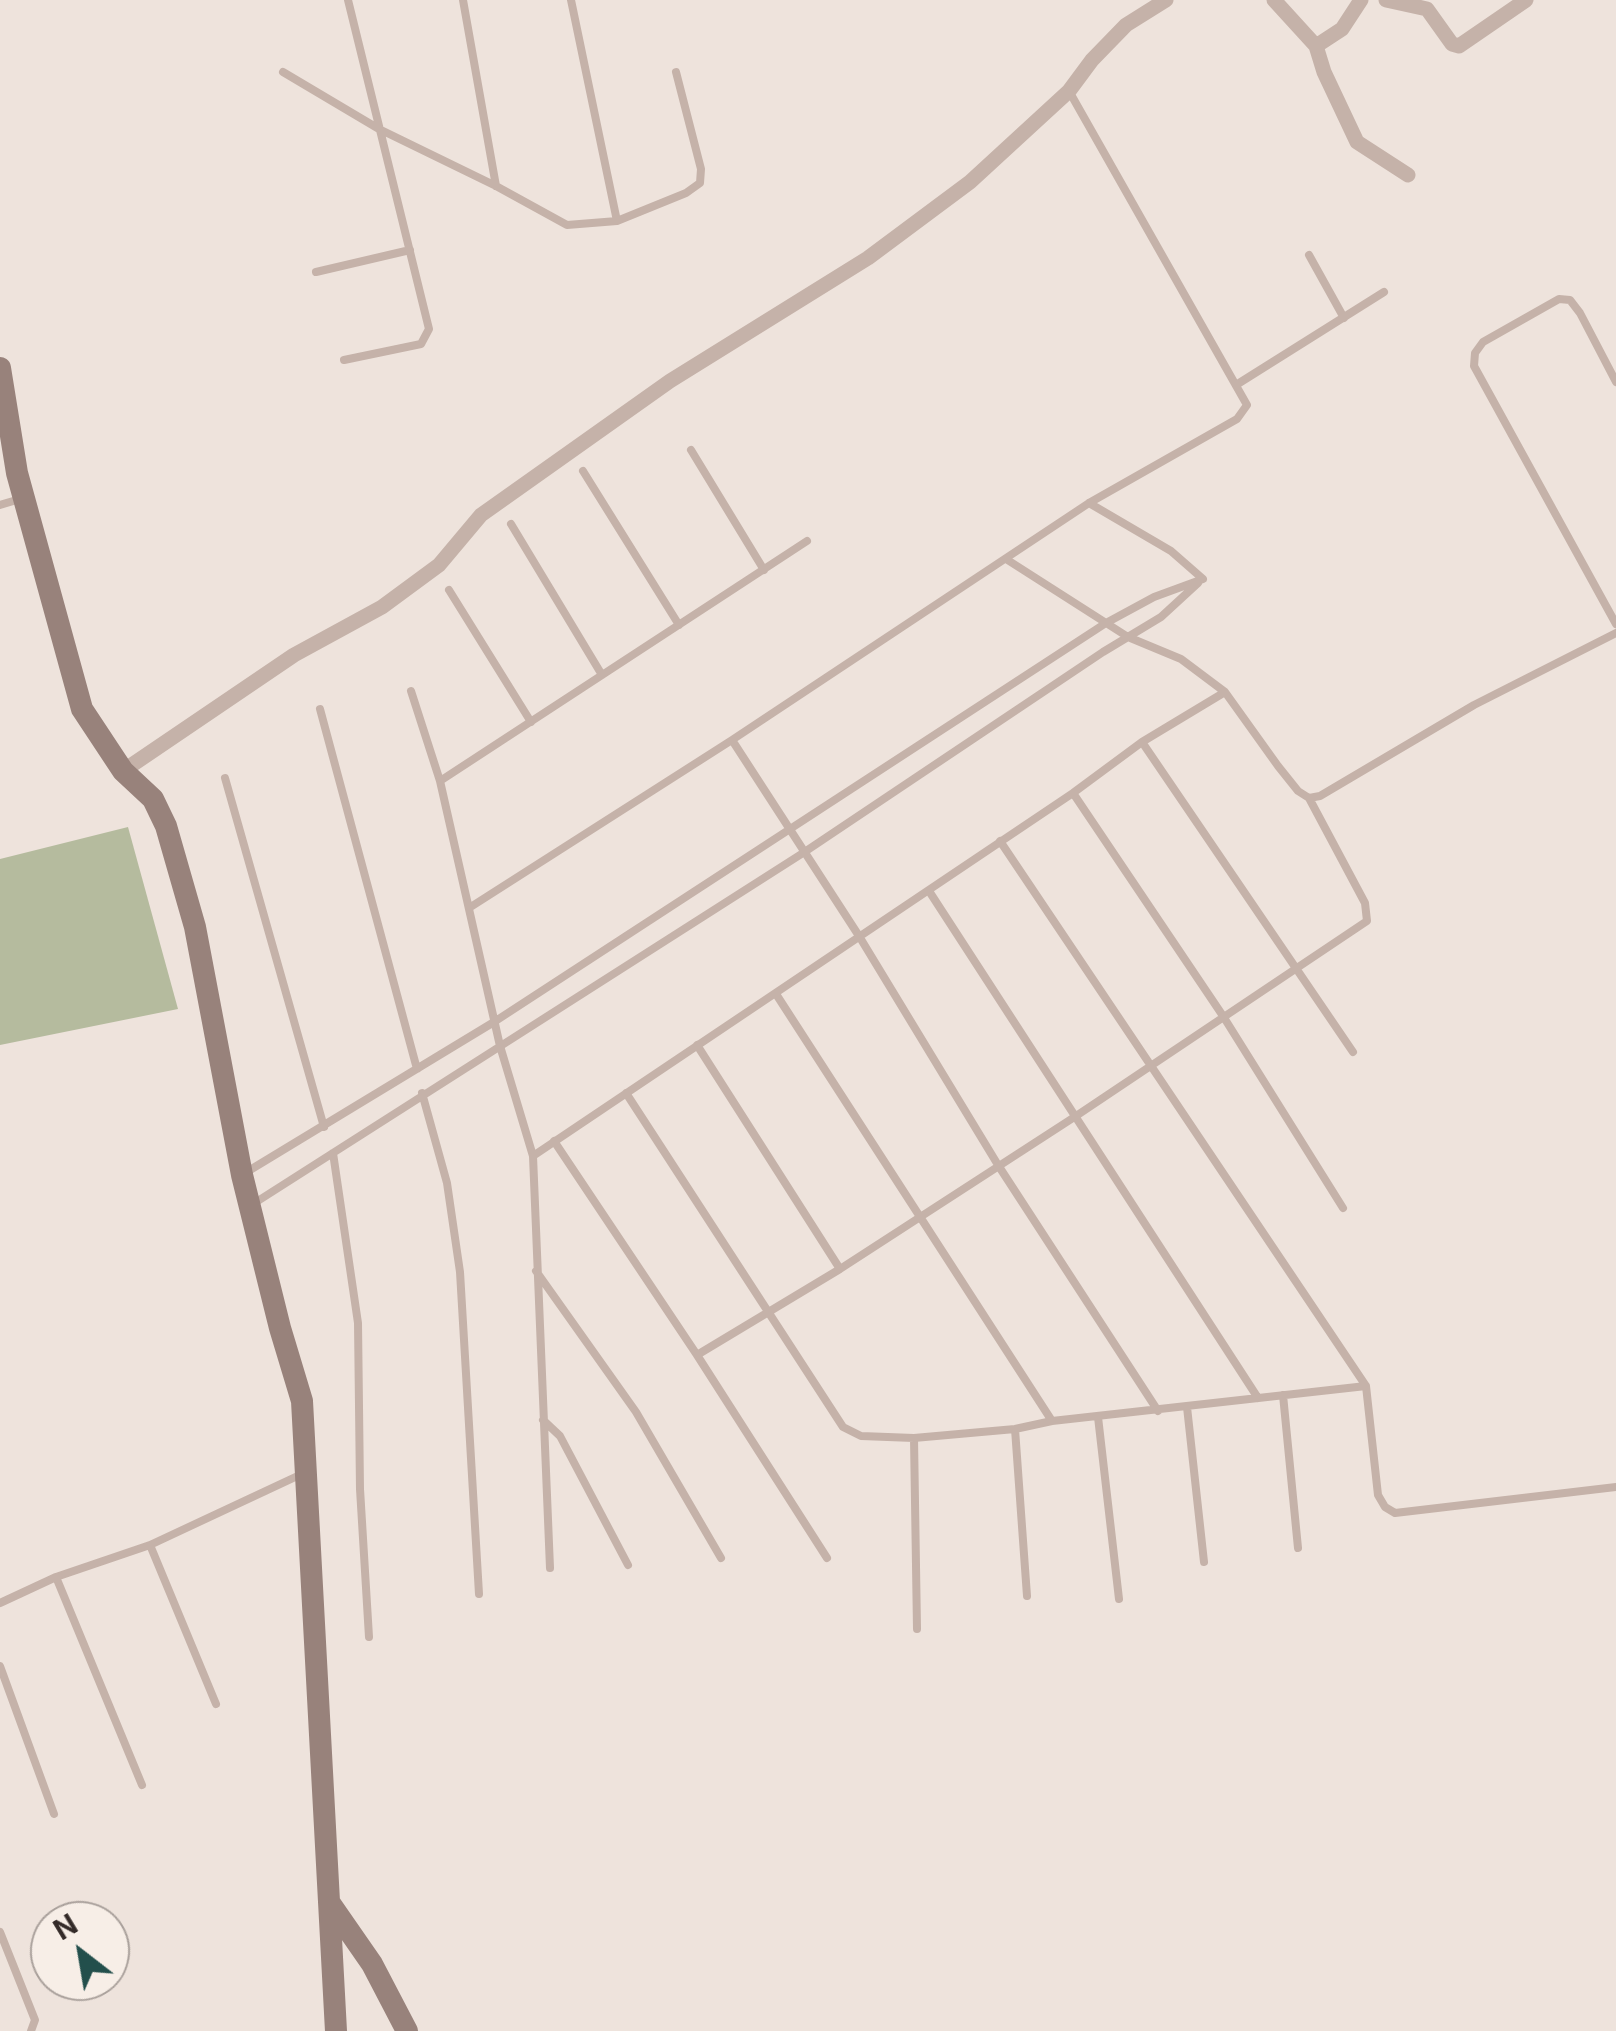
<!DOCTYPE html>
<style>
body{margin:0}
#map{position:relative;width:1616px;height:2031px;overflow:hidden;background:#eee3dc;font-family:Inter,sans-serif}
canvas{display:block}
.north{position:absolute;left:30px;top:1901px;width:100px;height:100px;box-sizing:border-box;background:#f7eee7;border:2px solid #a9a09b;border-radius:50%;rotate:329deg;font-size:28px;font-weight:700;line-height:40px;text-align:center;color:#332a28}
.north::after{content:'';display:block;margin:auto;width:35px;height:45px;background:#234f4c;clip-path:polygon(50% 0,100% 100%,50% 72%,0 100%)}
</style>
<div id="map">
<canvas width="1616" height="2031"></canvas>
<div class="north">N</div>
</div>
<script>
const ctx = document.querySelector('canvas').getContext('2d');
ctx.lineJoin = 'round';
function fillPath(path, color) {
  ctx.fillStyle = color;
  ctx.fill(path, 'evenodd');
}
function poly(rows) {
  const path = new Path2D();
  for (const r of rows) {
    path.moveTo(r[0], r[1]);
    for (let i = 2; i < r.length; i += 2) path.lineTo(r[i], r[i + 1]);
  }
  return path;
}
function trace(path, color, width, dash) {
  ctx.strokeStyle = color;
  ctx.lineWidth = width;
  ctx.lineCap = dash ? 'butt' : 'round';
  ctx.setLineDash(dash || []);
  ctx.stroke(path);
}
const green = poly([
 [128,827,178,1009,0,1045,0,859]
]);
const lane = poly([
 [463,0,496,186],
 [571,0,617,221],
 [283,72,379,129,496,186,567,225,617,221,686,193,700,183,701,169,676,72],
 [1309,255,1344,318],
 [316,272,410,250],
 [344,360,421,344,429,329,348,0],
 [1616,382,1580,313,1570,300,1559,299,1483,342,1475,353,1474,366,1616,624],
 [1236,385,1384,292],
 [691,450,764,570],
 [583,471,679,625],
 [0,505,20,499],
 [511,524,602,675],
 [1006,559,1128,637,1181,659,1225,692,1278,766,1298,791,1309,798,1320,796,1474,705,1616,633],
 [449,590,531,722],
 [411,691,440,781],
 [320,709,417,1069],
 [732,740,859,936,998,1165,1158,1411],
 [1142,742,1353,1052],
 [225,778,324,1127],
 [1073,793,1223,1016,1343,1208],
 [1000,841,1366,1386,1378,1495,1385,1507,1395,1513,1616,1487],
 [929,891,1258,1398],
 [469,908,732,740,1089,503,1237,419,1247,405,1069,91],
 [776,994,1052,1421],
 [697,1045,840,1269],
 [422,1093,447,1183,460,1272,479,1594],
 [626,1093,843,1427,861,1436,914,1438,1015,1429,1052,1421,1366,1386],
 [554,1141,697,1355,840,1269,1076,1116,1367,921,1365,903,1309,798],
 [333,1153,358,1323,360,1489,369,1637],
 [533,1156,500,1046,440,781,807,541],
 [245,1173,494,1022,1106,623,1154,597,1203,579,1171,551,1089,503],
 [253,1204,803,853,1103,652,1161,617,1198,583],
 [536,1271,636,1412,721,1558],
 [697,1355,827,1558],
 [1283,1395,1298,1548],
 [1187,1407,1204,1562],
 [1098,1417,1119,1599],
 [543,1420,560,1436,628,1565],
 [1015,1429,1027,1596],
 [914,1438,917,1629],
 [150,1545,216,1704],
 [550,1568,533,1156,1073,793,1142,742,1225,692],
 [56,1577,142,1785],
 [0,1603,56,1577,150,1545,304,1473],
 [0,1666,54,1814],
 [0,1932,35,2020,31,2031]
]);
const street = poly([
 [1274,0,1316,46,1324,72,1357,142,1408,175],
 [1386,0,1427,9,1452,44,1459,46,1526,0],
 [1316,46,1342,29,1361,0],
 [123,771,294,655,382,607,439,565,481,515,670,381,868,258,970,182,1069,91,1092,60,1126,25,1166,0]
]);
const secondary = poly([
 [0,368,17,473,82,709,123,771,153,799,166,826,195,927,242,1175,280,1328,302,1401,336,2031],
 [329,1902,372,1964,407,2031]
]);
fillPath(green, '#b5bb9e');
trace(lane, '#c5b2a9', 8);
trace(street, '#c5b2a9', 15);
trace(secondary, '#98827b', 22);
</script>
